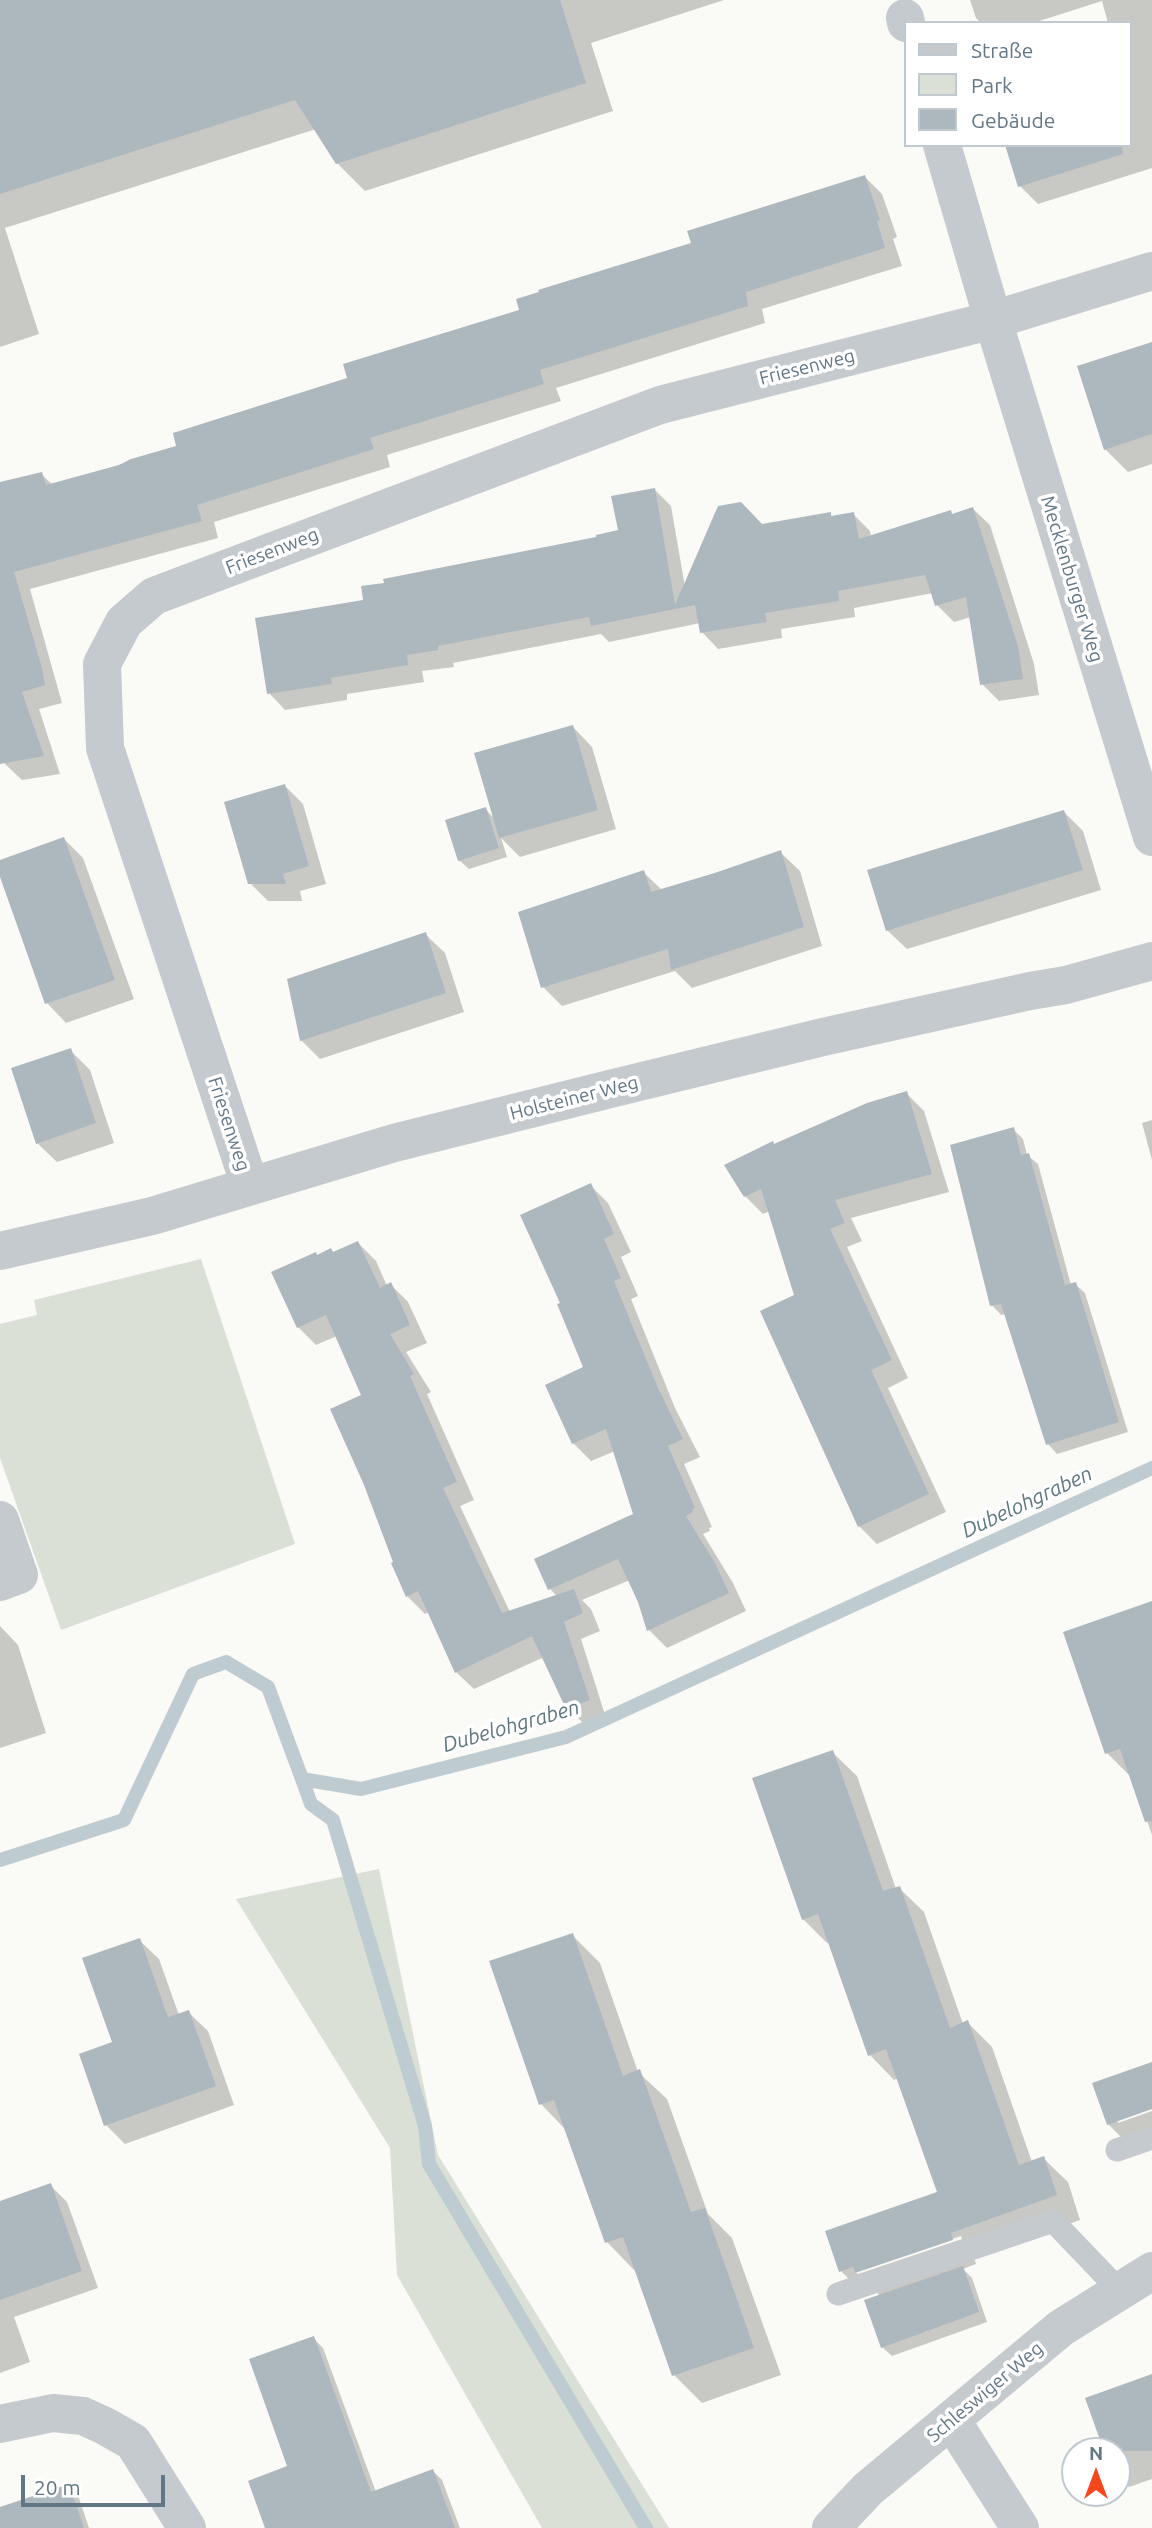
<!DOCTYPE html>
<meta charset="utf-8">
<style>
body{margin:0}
#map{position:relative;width:1152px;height:2528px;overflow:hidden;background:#fafaf7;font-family:Ubuntu,sans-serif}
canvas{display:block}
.legend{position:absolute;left:904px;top:21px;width:228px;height:126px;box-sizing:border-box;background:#fff;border:2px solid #c0c9cf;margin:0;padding:9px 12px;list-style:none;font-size:21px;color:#627786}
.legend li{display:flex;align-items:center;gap:14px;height:35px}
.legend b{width:35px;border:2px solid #c0c9cf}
.north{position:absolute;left:1061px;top:2437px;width:70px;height:70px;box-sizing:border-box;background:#fff;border:2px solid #c0c9cf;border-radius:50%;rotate:0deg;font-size:19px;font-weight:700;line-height:28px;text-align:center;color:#627786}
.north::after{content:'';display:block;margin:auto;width:24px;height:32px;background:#f5461c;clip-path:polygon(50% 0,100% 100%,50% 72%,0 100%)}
.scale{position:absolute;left:21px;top:2475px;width:144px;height:32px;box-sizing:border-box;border:4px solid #627786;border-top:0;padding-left:9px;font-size:21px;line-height:24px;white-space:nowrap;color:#627786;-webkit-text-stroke:5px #fff;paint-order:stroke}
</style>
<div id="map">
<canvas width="1152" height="2528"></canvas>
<ul class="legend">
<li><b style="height:9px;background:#c5cace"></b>Straße</li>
<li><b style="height:19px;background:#dae0d6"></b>Park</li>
<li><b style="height:19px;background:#adb7be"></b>Gebäude</li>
</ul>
<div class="north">N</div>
<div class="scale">20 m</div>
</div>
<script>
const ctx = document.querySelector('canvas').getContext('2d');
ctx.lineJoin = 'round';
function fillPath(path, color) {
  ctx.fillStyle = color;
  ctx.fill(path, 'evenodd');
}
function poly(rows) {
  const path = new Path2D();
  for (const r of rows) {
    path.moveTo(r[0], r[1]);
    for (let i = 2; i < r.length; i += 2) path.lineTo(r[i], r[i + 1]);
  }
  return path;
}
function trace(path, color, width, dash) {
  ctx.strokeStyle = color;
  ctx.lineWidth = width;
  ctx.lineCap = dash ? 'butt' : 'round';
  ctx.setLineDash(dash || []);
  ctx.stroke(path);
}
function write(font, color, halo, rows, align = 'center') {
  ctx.font = font + ' Ubuntu,sans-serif';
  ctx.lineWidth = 7;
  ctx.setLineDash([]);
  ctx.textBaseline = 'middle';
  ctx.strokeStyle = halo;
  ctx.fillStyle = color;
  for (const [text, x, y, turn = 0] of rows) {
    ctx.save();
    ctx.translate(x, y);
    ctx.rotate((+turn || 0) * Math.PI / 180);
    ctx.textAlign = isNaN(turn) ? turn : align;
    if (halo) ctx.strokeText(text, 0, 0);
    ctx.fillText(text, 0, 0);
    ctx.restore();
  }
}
const green = poly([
 [201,1259,295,1544,61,1630,0,1458,0,1324,37,1315,34,1300],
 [379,1869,438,2155,669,2528,542,2528,397,2275,390,2148,236,1899]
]);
const shadow = poly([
 [0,0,724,0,591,43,613,111,365,191,337,163,316,129,5,228,39,334,0,347],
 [970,0,1152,0,1152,168,1038,204,1020,186,1007,145,1129,145,1129,23,1108,23,1102,1,1033,23,981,23,976,18],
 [865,177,882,194,897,237,893,239,902,266,762,309,765,323,556,388,561,401,387,455,390,467,214,522,218,538,30,589,62,703,39,709,60,774,22,780,4,763,0,751,0,485,41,474,53,485,178,447],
 [1152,344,1152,464,1128,472,1105,449],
 [654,489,671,506,685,587,762,525,830,514,834,518,853,514,870,531,871,537,950,512,953,515,973,509,990,525,1034,664,1039,695,999,701,982,684,971,617,954,622,937,605,933,593,854,608,855,617,781,629,782,638,718,649,702,632,700,623,609,642,601,634,453,663,454,667,422,671,424,682,347,694,347,700,285,710,269,693,365,601,620,531],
 [573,727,592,747,616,829,520,857,501,838,507,857,469,869,459,860,485,809,495,819],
 [285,786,303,804,326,884,300,891,302,901,268,901,250,883],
 [1064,812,1083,831,1101,890,907,949,887,930],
 [64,839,83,858,134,999,66,1023,47,1003,0,872,0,862],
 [780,852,800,871,822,946,692,988,675,971,562,1006,543,987,643,872,662,890],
 [425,934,445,953,464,1012,320,1059,301,1040],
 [70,1050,90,1070,114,1143,57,1162,37,1143],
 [906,1093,924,1111,949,1192,851,1218,862,1241,847,1247,908,1378,888,1388,946,1512,877,1544,859,1526,796,1296,770,1211,763,1214,745,1196,775,1145],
 [1152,1120,1152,1160,1142,1123],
 [1013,1129,1023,1139,1027,1155,1038,1164,1071,1285,1075,1284,1085,1293,1128,1432,1057,1454,1048,1444,1006,1314,1001,1315,992,1305],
 [590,1185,608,1203,631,1252,621,1257,638,1296,631,1299,675,1408,700,1457,684,1464,712,1527,709,1528,710,1531,703,1534,733,1583,746,1611,667,1648,649,1630,630,1580,582,1600,591,1609,600,1631,581,1639,606,1718,586,1726,568,1708,544,1657,474,1689,456,1672,429,1612,425,1614,407,1596,395,1563,363,1396,337,1336,316,1345,298,1327,318,1256,334,1254,358,1243,376,1261,387,1286,390,1284,408,1302,427,1343,406,1352,431,1392,427,1394,474,1500,460,1506,510,1612,558,1597,550,1589,635,1515,615,1451,591,1461,573,1443,585,1368,562,1303],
 [1152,1603,1152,1835,1131,1774,1129,1775,1107,1753],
 [0,1626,18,1645,46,1733,0,1748],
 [832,1752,857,1776,896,1889,899,1888,924,1912,963,2024,968,2023,992,2047,1032,2162,1043,2158,1068,2182,1080,2220,974,2258,976,2264,963,2269,972,2278,987,2322,892,2356,882,2347,880,2296,876,2292,865,2295,841,2271,939,2194,898,2078,894,2080,870,2055,830,1942,827,1943,803,1919],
 [961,2236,962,2239,858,2274,855,2272],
 [572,1935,600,1963,638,2072,667,2099,708,2214,732,2238,781,2375,702,2403,674,2375,636,2269,634,2270,607,2242,566,2130,541,2104],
 [139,1940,159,1959,179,2015,188,2012,208,2031,234,2105,125,2144,106,2125,115,2043],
 [1152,2064,1152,2107,1118,2119,1118,2123,1152,2111,1152,2138,1130,2146,1108,2124],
 [50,2185,67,2202,98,2288,14,2317,30,2362,0,2373,0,2203],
 [313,2338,323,2348,376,2492,433,2471,442,2480,460,2528,267,2528,290,2467],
 [1152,2376,1152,2479,1129,2487,1117,2474,1117,2451,1106,2451],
 [69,2486,78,2495,89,2528,0,2528,0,2509]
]);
const stream = poly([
 [302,1779,311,1804,333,1820,425,2126,429,2164,646,2528],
 [0,1860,124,1820,193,1674,226,1662,268,1687,302,1779,361,1789,566,1737,1152,1468]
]);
const building = poly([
 [0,0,560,0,586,83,336,164,295,100,0,194],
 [1005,145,1122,145,1123,154,1018,187],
 [865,175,880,220,877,221,885,248,746,292,748,306,540,370,544,384,370,438,374,449,197,505,202,521,14,572,42,668,45,685,22,692,44,756,0,764,0,482,42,472,46,485,119,465,131,459,176,446,173,433,347,378,343,364,519,310,516,299,539,292,538,290,691,243,687,231],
 [1152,342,1152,434,1104,450,1077,366],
 [655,488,675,605,718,506,741,502,762,524,831,512,831,516,854,512,859,539,951,510,952,514,973,507,1018,646,1023,679,980,685,966,597,935,606,925,575,838,591,839,601,765,613,767,622,700,633,695,605,591,626,589,617,438,646,438,650,407,655,408,665,331,678,332,684,267,694,255,618,363,600,361,586,384,583,383,579,596,537,596,535,618,530,611,496],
 [573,725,598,810,499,838,474,753],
 [285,784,309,866,283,874,286,884,248,884,224,802],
 [486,807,499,848,458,861,445,820],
 [1064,810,1083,870,886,931,867,870],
 [64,837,115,980,45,1004,0,877,0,860],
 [781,850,804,927,671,970,668,949,541,988,518,912,644,870,651,892,715,873],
 [426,932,446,993,300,1041,287,979],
 [71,1048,96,1123,36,1144,11,1068],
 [907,1091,932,1174,835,1200,845,1223,830,1229,892,1360,871,1370,929,1494,858,1527,760,1311,794,1295,761,1189,744,1197,724,1165,773,1141,774,1144,867,1103],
 [1014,1127,1021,1155,1029,1153,1065,1285,1076,1282,1119,1422,1046,1445,1001,1304,990,1306,950,1145],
 [591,1183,614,1234,604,1239,621,1278,614,1281,658,1388,683,1439,668,1446,695,1508,692,1510,693,1512,686,1516,715,1563,729,1593,647,1631,638,1602,618,1559,548,1590,534,1559,633,1514,606,1429,572,1444,545,1385,583,1367,557,1304,560,1303,520,1215],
 [358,1241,380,1288,391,1282,410,1325,390,1334,414,1374,410,1376,457,1482,443,1488,502,1613,574,1589,583,1613,564,1622,590,1700,566,1709,532,1636,455,1673,418,1591,406,1597,391,1563,393,1562,364,1485,330,1409,361,1395,326,1315,297,1328,271,1272,316,1252,317,1255,331,1248,333,1252],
 [1152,1601,1152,1821,1145,1822,1120,1749,1105,1754,1063,1632],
 [833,1750,883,1891,900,1886,950,2028,968,2020,1019,2165,1044,2156,1057,2195,951,2233,953,2240,855,2273,853,2267,839,2272,825,2231,937,2192,886,2049,868,2056,818,1914,802,1920,752,1778],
 [573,1933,623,2076,640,2069,691,2212,705,2208,754,2348,672,2376,623,2237,605,2243,554,2100,539,2105,489,1961],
 [140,1938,168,2017,189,2010,216,2086,104,2126,79,2054,112,2042,82,1958],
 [1152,2062,1152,2109,1107,2125,1092,2083],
 [51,2183,82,2271,0,2300,0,2201],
 [963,2266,979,2312,881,2348,864,2300],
 [314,2336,371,2492,433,2469,455,2528,265,2528,248,2481,287,2466,249,2359],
 [1152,2374,1152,2451,1104,2451,1085,2398],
 [69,2484,84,2528,0,2528,0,2507]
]);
const lane = poly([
 [1117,2150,1152,2138],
 [838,2294,1053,2221,1120,2291]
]);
const street = poly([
 [905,18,906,23],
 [942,145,993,320,1152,837],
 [250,1186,105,748,102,664,124,622,154,596,660,405,993,320,1152,271],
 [0,1251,152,1216,394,1143,610,1089,823,1037,1030,991,1066,985,1152,961],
 [0,1520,19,1575,0,1582],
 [952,2421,1020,2528],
 [0,2424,53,2413,83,2416,105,2426,133,2442,187,2528],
 [831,2528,868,2489,1061,2328,1152,2271]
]);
const streetNames = [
 ["Friesenweg",807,367,-14],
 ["Friesenweg",272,551,-21],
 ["Mecklenburger Weg",1072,579,73],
 ["Holsteiner Weg",574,1098,-14],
 ["Friesenweg",229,1124,72],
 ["Schleswiger Weg",985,2392,-40]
];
const waterNames = [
 ["Dubelohgraben",1027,1502,-25],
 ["Dubelohgraben",511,1726,-16]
];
fillPath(green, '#dae0d6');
fillPath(shadow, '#0003');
trace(stream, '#becbd0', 14);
fillPath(building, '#adb7be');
trace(lane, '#c5cace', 23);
trace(street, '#c5cace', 38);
write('19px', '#627786', '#fff', streetNames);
write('italic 21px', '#5d777e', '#fff', waterNames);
</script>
